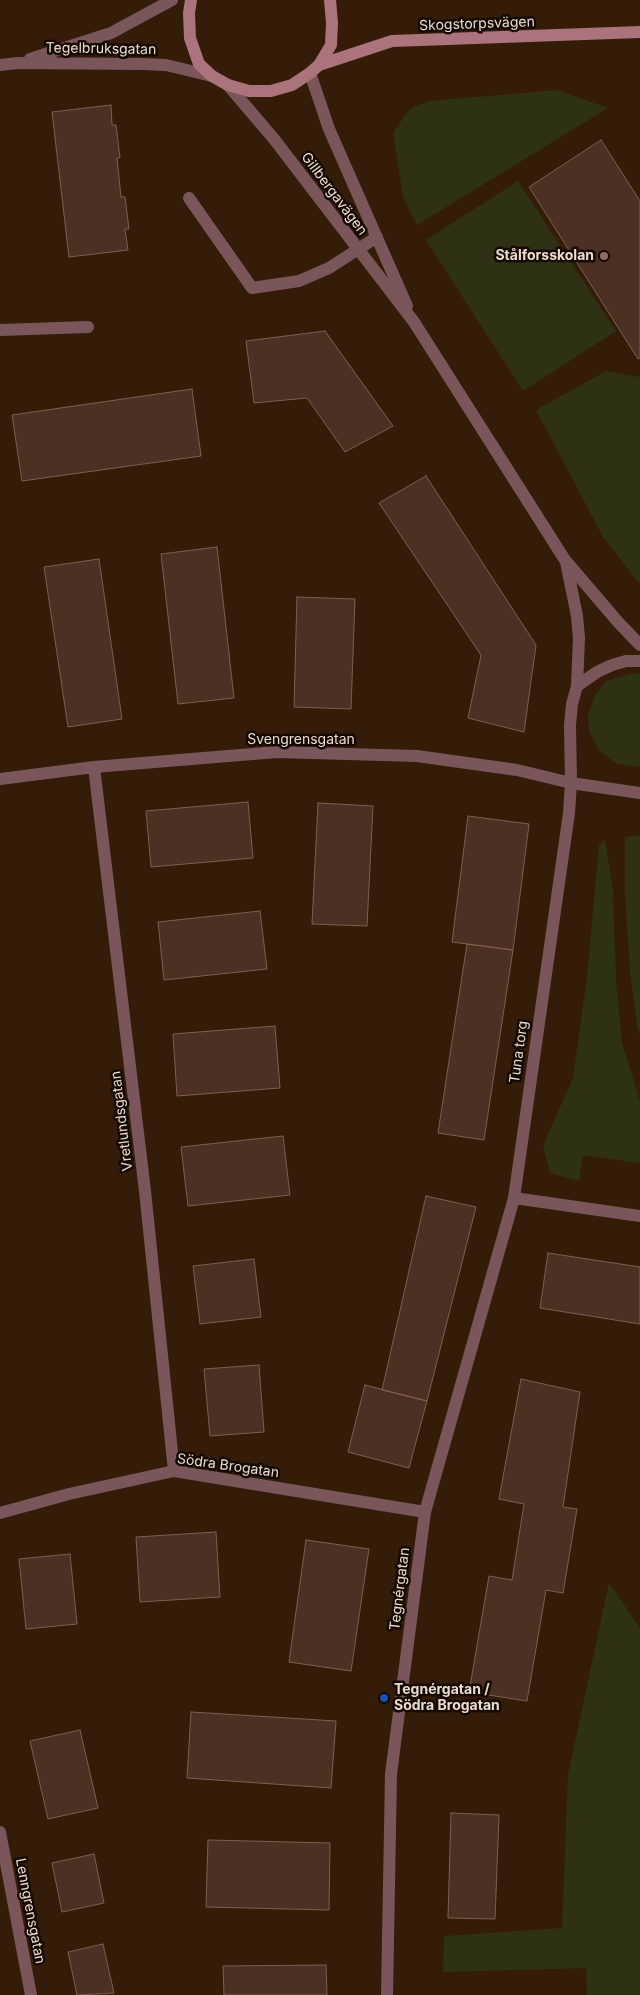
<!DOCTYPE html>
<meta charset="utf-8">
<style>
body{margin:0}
canvas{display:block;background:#341c08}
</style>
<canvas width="640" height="1995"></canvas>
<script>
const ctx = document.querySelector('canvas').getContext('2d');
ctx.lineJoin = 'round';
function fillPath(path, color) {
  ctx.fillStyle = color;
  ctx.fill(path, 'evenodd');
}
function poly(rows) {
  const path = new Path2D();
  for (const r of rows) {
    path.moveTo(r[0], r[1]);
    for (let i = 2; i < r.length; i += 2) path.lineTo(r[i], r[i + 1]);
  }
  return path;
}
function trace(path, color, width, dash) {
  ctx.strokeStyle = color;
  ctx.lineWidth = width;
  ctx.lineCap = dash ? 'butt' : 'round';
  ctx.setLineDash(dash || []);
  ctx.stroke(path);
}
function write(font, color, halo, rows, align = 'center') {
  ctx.font = font + ' Inter,sans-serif';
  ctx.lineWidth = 5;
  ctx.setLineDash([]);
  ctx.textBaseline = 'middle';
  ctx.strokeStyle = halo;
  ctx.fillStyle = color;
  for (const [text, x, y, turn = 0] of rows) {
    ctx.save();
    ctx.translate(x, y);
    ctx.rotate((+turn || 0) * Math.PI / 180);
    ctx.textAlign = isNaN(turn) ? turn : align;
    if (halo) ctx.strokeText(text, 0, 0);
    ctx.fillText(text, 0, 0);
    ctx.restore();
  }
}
const green = poly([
 [557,90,608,108,417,225,403,197,393,132,411,108,430,101],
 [518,181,616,331,523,391,426,240],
 [606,371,640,377,640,584,603,537,536,410],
 [634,673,640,674,640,767,617,764,598,749,589,730,588,715,595,695,606,681],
 [640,835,640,1035,637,1025,630,971,625,894,625,837],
 [605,839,613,891,616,982,622,1043,640,1101,640,1163,583,1155,579,1181,550,1173,543,1146,573,1078,587,977,599,845],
 [609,1583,640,1628,640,1995,587,1995,586,1968,443,1972,444,1936,562,1928,568,1775]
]);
const building = poly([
 [111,105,112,125,116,125,120,158,117,158,121,197,125,197,129,229,125,229,128,250,69,257,52,112,111,105],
 [601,140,640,201,640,358,638,359,529,187,601,140],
 [325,331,393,426,345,452,307,398,254,403,246,341,325,331],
 [192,389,201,456,22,481,12,415,192,389],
 [426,476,536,645,524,732,468,718,481,655,379,503,426,476],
 [217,547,234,698,178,704,161,554,217,547],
 [99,559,122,719,68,727,44,567,99,559],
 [297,597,355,599,351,709,294,707,297,597],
 [248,802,253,858,151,867,146,811,248,802],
 [318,803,373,806,367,926,312,924,318,803],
 [468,816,529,824,513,950,452,942,468,816],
 [260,911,267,969,164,980,158,922,260,911],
 [467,944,513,950,484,1140,438,1133,467,944],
 [275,1026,280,1088,177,1096,173,1034,275,1026],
 [283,1136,290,1195,188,1206,181,1147,283,1136],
 [426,1196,476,1207,427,1401,382,1390,426,1196],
 [548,1253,640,1267,640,1324,540,1308,548,1253],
 [254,1259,261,1317,200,1324,193,1266,254,1259],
 [259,1365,264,1432,210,1436,204,1369,259,1365],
 [521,1379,580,1392,563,1507,577,1509,563,1593,546,1590,527,1701,469,1692,489,1576,512,1580,524,1504,499,1499,521,1379],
 [365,1385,427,1401,409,1468,348,1452,365,1385],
 [216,1532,220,1597,140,1602,136,1537,216,1532],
 [306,1540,369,1549,351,1671,289,1662,306,1540],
 [70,1554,77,1624,26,1629,19,1559,70,1554],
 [191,1712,336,1721,331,1788,187,1778,191,1712],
 [80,1730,98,1808,48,1819,30,1741,80,1730],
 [451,1813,499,1815,495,1919,448,1918,451,1813],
 [208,1840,330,1843,329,1910,206,1907,208,1840],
 [94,1854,104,1903,62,1912,52,1863,94,1854],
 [103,1944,114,1993,77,1995,68,1952,103,1944],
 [326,1965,327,1995,224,1995,223,1966,326,1965]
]);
const service = poly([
 [189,198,252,288,299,281,329,268,377,237]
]);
const minor = poly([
 [0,330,88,327],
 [94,767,145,1191,174,1471],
 [0,779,94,767,277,752,417,756,517,770,571,783,569,813,514,1198,425,1512,391,1774,387,1995],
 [514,1198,640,1216],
 [0,1513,69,1494,174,1471,425,1512],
 [0,1832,31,1995]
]);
const tertiary = poly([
 [30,59,111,33,172,0],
 [0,65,18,63,142,64,166,65,212,76],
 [310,73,329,129,407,306],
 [228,85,274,139,414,322,565,560,618,622,640,645],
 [566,562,577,616,579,638,577,686],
 [640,661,626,661,612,665,597,672,577,686,572,704,570,725,571,783,640,793]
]);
const secondary = poly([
 [191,0,189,13,190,38,199,64,212,76,228,85,249,91,271,91,292,85,310,73,319,65,331,45,332,23,330,0],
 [319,65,392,41,640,32]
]);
const markers = [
 [604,256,5,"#8d6e63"],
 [384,1698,5,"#1a4fb4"]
];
const streetNames = [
 ["Skogstorpsvägen",477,24,-2],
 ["Tegelbruksgatan",101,49,1],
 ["Gillbergavägen",334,194,53],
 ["Svengrensgatan",301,740],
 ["Tuna torg",519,1052,-82],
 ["Vretlundsgatan",122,1121,-97],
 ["Södra Brogatan",228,1466,8],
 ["Tegnérgatan",400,1589,-83],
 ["Lenngrensgatan",30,1911,79]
];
const poiNames = [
 ["Stålforsskolan",594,256],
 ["Tegnérgatan /",394,1690,"left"],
 ["Södra Brogatan",394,1706,"left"]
];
fillPath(green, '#2f3114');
fillPath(building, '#4c3024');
trace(building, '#7f5e50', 1);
trace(service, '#7a565b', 12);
trace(minor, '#7a565b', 12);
trace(tertiary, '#7a565b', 12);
trace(secondary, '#ab737b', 12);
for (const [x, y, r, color] of markers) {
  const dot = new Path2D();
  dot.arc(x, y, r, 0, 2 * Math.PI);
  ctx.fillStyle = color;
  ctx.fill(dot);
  trace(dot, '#140a03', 2);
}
write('14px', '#ebdbcf', '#140a03', streetNames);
write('bold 14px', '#ebdbcf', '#140a03', poiNames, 'right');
</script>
